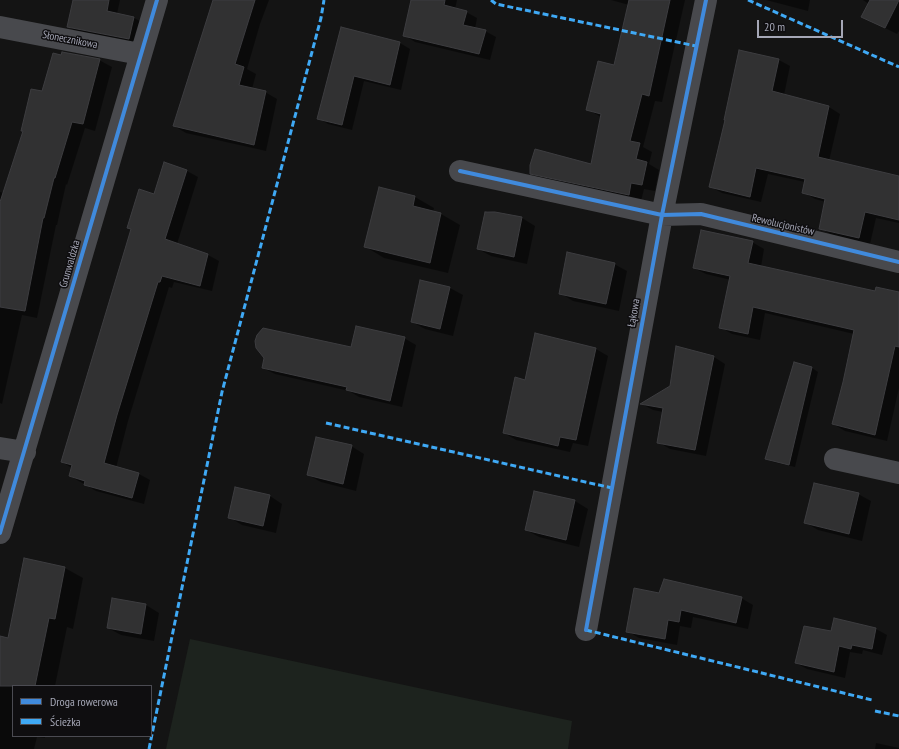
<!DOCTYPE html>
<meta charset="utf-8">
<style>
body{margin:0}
#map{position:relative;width:899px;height:749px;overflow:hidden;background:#141414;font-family:"PT Sans Narrow",sans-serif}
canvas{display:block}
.legend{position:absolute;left:12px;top:685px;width:140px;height:52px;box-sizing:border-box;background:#0f0e10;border:1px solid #4b4b52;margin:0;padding:5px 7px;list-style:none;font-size:12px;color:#a5a7b6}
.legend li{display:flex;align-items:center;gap:8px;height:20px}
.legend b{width:20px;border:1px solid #4b4b52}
.scale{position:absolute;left:757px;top:20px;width:86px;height:18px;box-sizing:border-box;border:2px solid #a5a7b6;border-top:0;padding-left:5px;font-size:12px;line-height:14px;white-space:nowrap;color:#a5a7b6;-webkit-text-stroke:3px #0f0e10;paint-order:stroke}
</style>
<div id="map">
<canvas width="899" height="749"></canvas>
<ul class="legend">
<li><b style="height:5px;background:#408adc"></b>Droga rowerowa</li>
<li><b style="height:5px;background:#3fa9f5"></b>Ścieżka</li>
</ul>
<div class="scale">20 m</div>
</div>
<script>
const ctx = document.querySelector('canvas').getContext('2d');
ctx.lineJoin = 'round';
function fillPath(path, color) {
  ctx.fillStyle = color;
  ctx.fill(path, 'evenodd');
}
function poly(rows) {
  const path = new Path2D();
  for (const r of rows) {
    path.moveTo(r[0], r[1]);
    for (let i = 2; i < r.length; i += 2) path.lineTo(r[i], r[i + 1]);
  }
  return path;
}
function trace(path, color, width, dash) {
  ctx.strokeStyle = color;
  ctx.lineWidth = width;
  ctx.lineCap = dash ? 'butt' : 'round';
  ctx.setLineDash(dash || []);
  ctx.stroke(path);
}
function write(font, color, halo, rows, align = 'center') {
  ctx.font = font + ' "PT Sans Narrow",sans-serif';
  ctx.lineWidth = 3;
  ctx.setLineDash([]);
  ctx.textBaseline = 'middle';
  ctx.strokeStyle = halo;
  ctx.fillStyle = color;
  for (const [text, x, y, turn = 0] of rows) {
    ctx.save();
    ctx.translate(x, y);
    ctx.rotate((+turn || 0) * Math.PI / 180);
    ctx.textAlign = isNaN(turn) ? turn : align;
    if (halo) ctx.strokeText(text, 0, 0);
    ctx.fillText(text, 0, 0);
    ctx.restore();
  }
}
const green = poly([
 [190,639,572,721,568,749,166,749]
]);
const shadow = poly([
 [74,0,120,0,117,14,134,18,144,23,139,44,78,32,68,27],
 [214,0,269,0,260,24,247,69,256,74,252,89,265,92,277,99,266,151,186,133,174,126],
 [412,0,457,0,455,9,466,12,477,18,475,29,485,31,496,37,490,60,415,42,404,35],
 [611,0,685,0,662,102,655,101,643,147,652,152,649,164,659,170,655,191,644,189,641,201,542,180,530,173,535,150,591,165,601,117,587,109,615,66,629,5],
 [766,0,810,0,808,11],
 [863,0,899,0,899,31,897,34,863,17,869,4],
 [342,28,400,43,410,49,401,90,364,81,352,130,328,124,318,118],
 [99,60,112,67,95,131,85,128,67,185,66,184,57,225,56,225,37,318,22,315,2,404,0,403,0,192,4,193,43,93],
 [779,60,790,66,784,95,829,107,840,114,829,161,899,177,899,223,876,218,870,244,832,235,820,228,826,202,815,199,803,192,805,182,768,174,761,202,722,193,711,187],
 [165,164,187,171,198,177,177,244,208,255,219,261,212,291,174,282,172,288,169,287,128,421,116,468,139,474,150,480,144,504,96,491,70,476,72,468,62,462,155,196],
 [380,189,415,197,434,208,433,212,441,214,460,225,448,273,384,258,366,247],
 [487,211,522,218,535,226,527,264,491,256,478,249],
 [752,242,764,249,761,267,876,293,899,294,899,388,887,441,845,431,833,424,844,382,854,334,765,313,760,340,732,334,720,327,731,280,706,274,694,268],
 [614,264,627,271,619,311,573,301,560,293],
 [421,281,450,288,463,295,453,336,425,329,412,322],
 [404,338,416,345,402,407,359,397,349,391,275,374,263,368],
 [677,348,714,357,725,364,706,456,670,449,658,442,663,412,653,410,642,404,670,386],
 [596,349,608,356,588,446,573,443,570,452,516,440,504,433,525,381],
 [812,368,818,372,795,467,773,462,766,459],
 [351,446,364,454,356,491,321,482,308,475],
 [535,492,575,501,588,509,579,547,539,537,526,530],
 [858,494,871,501,862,541,818,530,806,523],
 [270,496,282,504,276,533,242,525,229,517],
 [25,560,65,568,83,578,73,629,67,627,55,686,13,686,13,736,45,736,45,738,37,737,34,749,0,749,0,643,9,639],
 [660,594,741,598,753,605,748,629,693,617,691,628,680,626,677,645,639,638,627,631],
 [113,599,146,605,159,613,154,641,121,635,108,628],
 [835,619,876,629,887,635,882,655,863,650,862,654,850,652,845,678,807,669,796,663,832,633],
 [876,743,899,748,899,749,875,749]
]);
const building = poly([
 [73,0,109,0,107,11,134,17,129,39,67,27,73,0],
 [213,0,255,0,235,64,244,67,239,85,266,91,254,145,173,126,213,0],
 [411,0,445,0,444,5,467,11,463,25,486,30,479,54,403,36,411,0],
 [629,0,670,0,649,96,642,94,630,141,640,143,636,159,647,162,642,185,631,183,629,195,530,174,530,165,535,149,591,164,601,114,586,110,598,61,614,65,629,0],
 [870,0,899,0,885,28,861,17,870,0],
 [341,27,400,42,390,85,354,76,342,125,317,119,341,27],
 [739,50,779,59,772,91,829,106,818,157,899,176,899,220,865,212,859,238,819,229,825,199,802,193,805,179,756,168,750,197,709,187,725,120,724,120,739,50],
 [62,52,100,59,83,124,72,122,55,178,54,178,44,218,43,218,25,311,0,307,0,202,23,131,21,131,31,89,42,91,53,53,61,55,62,52],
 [164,162,187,170,165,239,208,254,200,286,162,276,160,282,158,282,117,415,104,463,139,473,132,498,84,485,85,481,69,476,72,465,61,462,131,229,127,228,139,189,154,194,164,162],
 [379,187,415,196,413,206,441,213,430,263,364,247,379,187],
 [485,212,495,212,522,217,514,257,477,249,485,212],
 [701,230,753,241,748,263,875,291,876,287,899,292,899,347,895,346,875,435,832,424,843,382,854,330,753,307,748,334,719,328,730,276,693,268,701,230],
 [567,252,615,263,606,304,559,294,567,252],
 [420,280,450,287,440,329,411,322,420,280],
 [356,326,405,337,390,401,346,390,347,387,262,368,264,358,256,348,255,341,257,335,263,328,351,347,356,326],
 [535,333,596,348,576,440,560,437,558,446,503,433,515,377,525,380,535,333],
 [676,346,714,356,695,450,657,443,663,408,640,404,670,386,676,346],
 [794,362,812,367,789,465,765,459,794,362],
 [316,437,352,445,343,484,307,475,316,437],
 [814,483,859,493,849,534,804,523,814,483],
 [235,487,270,495,263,526,228,518,235,487],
 [534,491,575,500,566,540,525,530,534,491],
 [24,558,65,567,55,619,49,618,35,686,0,686,0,636,8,638,24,558],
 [664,579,742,597,736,623,681,610,679,622,668,620,665,639,626,632,634,588,659,593,664,579],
 [112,598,146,604,141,634,107,628,112,598],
 [834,618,876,628,872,649,852,645,851,649,839,646,834,672,795,663,804,626,831,631,834,618]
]);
const street = poly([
 [0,27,140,54],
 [460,171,662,215,701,214,899,262],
 [0,448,25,452],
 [835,459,899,473],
 [0,533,157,0],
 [586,630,662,215,706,0]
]);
const quiet = poly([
 [491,0,496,4,696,46],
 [748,0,899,67],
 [326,423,612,488],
 [586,630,872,700],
 [875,711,899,716],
 [149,749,222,392,321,18,324,0]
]);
const cycleway = poly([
 [460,171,662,215,701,214,899,262],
 [0,533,157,0],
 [586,630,662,215,706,0]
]);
const streetNames = [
 ["Słonecznikowa",70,40,11],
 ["Rewolucjonistów",783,225,13],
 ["Grunwaldzka",70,264,-74],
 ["Łąkowa",634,313,-80]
];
fillPath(green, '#1d231e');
fillPath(shadow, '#0007');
fillPath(building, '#313132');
trace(building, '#3d3d40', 1);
trace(street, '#48494d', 22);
trace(quiet, '#3fa9f5', 3, [6, 3]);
trace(cycleway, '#408adc', 4);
write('11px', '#a5a7b6', '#0f0e10', streetNames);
</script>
